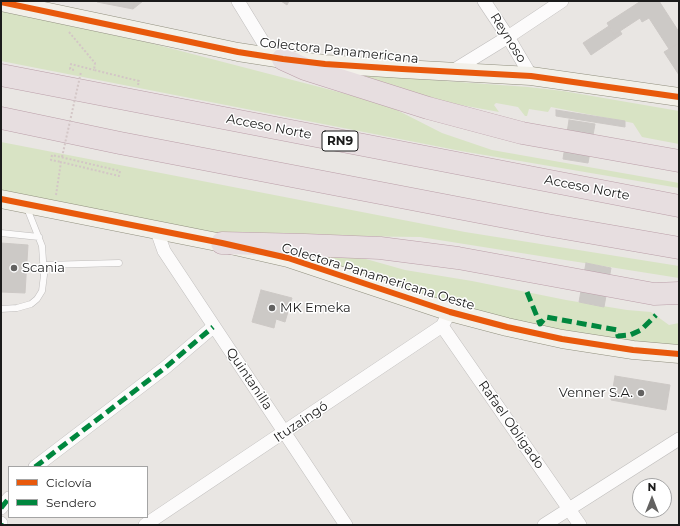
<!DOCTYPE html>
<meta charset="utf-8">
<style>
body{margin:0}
#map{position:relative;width:680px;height:526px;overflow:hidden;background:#e9e6e3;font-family:Montserrat,sans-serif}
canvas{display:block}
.frame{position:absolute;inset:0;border:2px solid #1b1b1b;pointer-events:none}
.legend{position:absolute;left:8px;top:466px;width:140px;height:52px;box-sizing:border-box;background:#fff;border:1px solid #a4a4a4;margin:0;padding:5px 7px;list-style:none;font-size:12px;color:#1b1b1b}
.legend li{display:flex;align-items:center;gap:8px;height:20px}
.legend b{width:20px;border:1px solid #a4a4a4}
.north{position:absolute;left:632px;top:478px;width:40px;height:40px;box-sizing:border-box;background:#fff;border:1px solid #a4a4a4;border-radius:50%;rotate:0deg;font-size:11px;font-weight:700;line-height:16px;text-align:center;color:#1b1b1b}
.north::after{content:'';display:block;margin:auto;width:14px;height:18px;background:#636261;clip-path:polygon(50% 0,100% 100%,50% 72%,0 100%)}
</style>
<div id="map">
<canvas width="680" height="526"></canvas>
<div class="frame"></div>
<ul class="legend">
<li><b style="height:5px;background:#e8590c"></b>Ciclovía</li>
<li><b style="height:5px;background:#00873e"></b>Sendero</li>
</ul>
<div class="north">N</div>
</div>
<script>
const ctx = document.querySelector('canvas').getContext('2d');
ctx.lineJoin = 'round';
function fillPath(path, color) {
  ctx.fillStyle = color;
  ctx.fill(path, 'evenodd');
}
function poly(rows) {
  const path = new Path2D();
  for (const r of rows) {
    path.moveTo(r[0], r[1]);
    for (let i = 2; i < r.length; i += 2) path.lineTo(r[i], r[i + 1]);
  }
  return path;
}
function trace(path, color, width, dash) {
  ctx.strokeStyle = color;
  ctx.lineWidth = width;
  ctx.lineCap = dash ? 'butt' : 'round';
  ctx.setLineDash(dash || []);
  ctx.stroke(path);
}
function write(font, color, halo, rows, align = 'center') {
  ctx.font = font + ' Montserrat,sans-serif';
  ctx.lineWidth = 3;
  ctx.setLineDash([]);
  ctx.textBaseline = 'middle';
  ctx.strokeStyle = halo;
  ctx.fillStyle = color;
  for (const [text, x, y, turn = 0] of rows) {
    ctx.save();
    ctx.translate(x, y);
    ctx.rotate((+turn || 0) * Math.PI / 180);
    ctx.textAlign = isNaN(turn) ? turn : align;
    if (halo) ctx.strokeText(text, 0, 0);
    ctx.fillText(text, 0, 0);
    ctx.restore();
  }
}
const grass = poly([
 [1,11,150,43,385,104,442,133,492,150,679,183,679,188,461,151,1,61],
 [334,73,528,87,563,91,679,111,679,144,642,137,633,123,551,107,548,112,529,109,527,116,525,116,518,107,496,103,494,105,499,112,428,99],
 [1,142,465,232,679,266,679,278,420,237,333,236,244,236,191,231,110,212,1,190],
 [314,255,345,256,366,259,405,270,472,281,566,300,627,310,651,312,669,325,679,323,679,347,625,341,529,325,477,311,390,284,314,258]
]);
const building = poly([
 [97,1,134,1,133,9,97,2,97,1],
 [134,1,143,1,133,9,134,1],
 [281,1,289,1,287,5,281,1],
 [641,1,659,1,679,32,679,43,669,49,649,18,642,22,640,18,614,35,607,23,641,1],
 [609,26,614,35,620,31,622,34,591,55,583,43,609,26],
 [679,43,679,75,664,52,679,43],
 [556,110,625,121,625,127,556,116,556,110],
 [569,120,595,124,588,163,563,159,569,120],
 [1,243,28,245,25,293,1,292,1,243],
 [586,263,611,268,604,307,579,302,586,263],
 [261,290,292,298,285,322,276,319,274,328,252,322,261,290],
 [615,376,670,385,666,410,611,400,615,376]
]);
const path = poly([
 [69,32,95,63,94,70,139,81,138,85],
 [74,70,70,69,71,64,94,70],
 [56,195,61,162,119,176,120,171,52,155,51,160,61,162]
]);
const lane = poly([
 [1,233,39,237],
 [44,265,119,263],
 [1,309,17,308,31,304,37,299,42,291,44,275,42,246,27,208]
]);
const street = poly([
 [238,1,263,42,270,57],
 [484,1,508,37,531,76],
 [451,72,508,37,562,1],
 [157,231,164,251,346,525],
 [442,326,580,525],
 [35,467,166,367,213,327],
 [1,508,9,498],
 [1,523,1,525],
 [145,525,442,326,450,312],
 [544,525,679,439]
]);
const secondary = poly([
 [1,2,238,52,283,59,325,64,402,69,531,76,679,97],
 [1,199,222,243,288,258,450,312,507,327,562,339,633,350,679,354]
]);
const highway = poly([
 [283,59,305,69,428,108,522,133,679,161],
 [1,75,679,206],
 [1,118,120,143,547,225,679,248],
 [222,243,305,245,380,248,458,258,654,294,679,293]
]);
const pathBridge = poly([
 [62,157,81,72]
]);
const quiet = poly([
 [527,292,540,324,546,317,617,330,618,336,630,335,641,330,656,315],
 [35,467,166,367,213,327],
 [1,508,9,498],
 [1,523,1,525]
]);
const cycleway = poly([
 [1,2,238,52,283,59,325,64,402,69,531,76,679,97],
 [1,199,222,243,288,258,450,312,507,327,562,339,633,350,679,354]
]);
const markers = [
 [14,268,4,"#636261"],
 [272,308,4,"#636261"],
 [641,393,4,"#636261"]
];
const shields = [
 [340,141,36]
];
const shieldNames = [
 ["RN9",340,141]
];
const streetNames = [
 ["Reynoso",508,38,58],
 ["Colectora Panamericana",339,51,6],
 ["Acceso Norte",269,127,11],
 ["Acceso Norte",587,188,11],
 ["Colectora Panamericana Oeste",378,277,17],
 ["Quintanilla",249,379,56],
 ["Ituzaingó",301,422,-34],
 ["Rafael Obligado",511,425,55]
];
const poiNames = [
 ["Scania",22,268],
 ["MK Emeka",280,308],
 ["Venner S.A.",633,393,"right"]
];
fillPath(grass, '#d8e3c4');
fillPath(building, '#ccc9c6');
trace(building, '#ccc8c5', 1);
trace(lane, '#bfbdbc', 7);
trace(street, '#bfbdbc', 14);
trace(secondary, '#908f7e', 19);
trace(highway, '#ba9ea8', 23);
trace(path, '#d3c6c6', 2, [2, 2]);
trace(lane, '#fcfbfb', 6);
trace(street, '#fcfbfb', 13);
trace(secondary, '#f2f0e9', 18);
trace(highway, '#e7dee0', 22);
trace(pathBridge, '#d3c6c6', 2, [2, 2]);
trace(quiet, '#00873e', 5, [10, 5]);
trace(cycleway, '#e8590c', 6);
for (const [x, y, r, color] of markers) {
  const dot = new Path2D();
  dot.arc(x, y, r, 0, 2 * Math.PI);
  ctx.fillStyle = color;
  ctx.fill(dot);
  trace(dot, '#fff', 1.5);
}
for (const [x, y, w] of shields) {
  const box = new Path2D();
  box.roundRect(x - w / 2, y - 10, w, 20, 3);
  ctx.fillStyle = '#fff';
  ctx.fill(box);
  trace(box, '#1b1b1b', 1);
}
write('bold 12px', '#1b1b1b', null, shieldNames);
write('13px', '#1b1b1b', '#fff', streetNames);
write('13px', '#1b1b1b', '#fff', poiNames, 'left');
</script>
